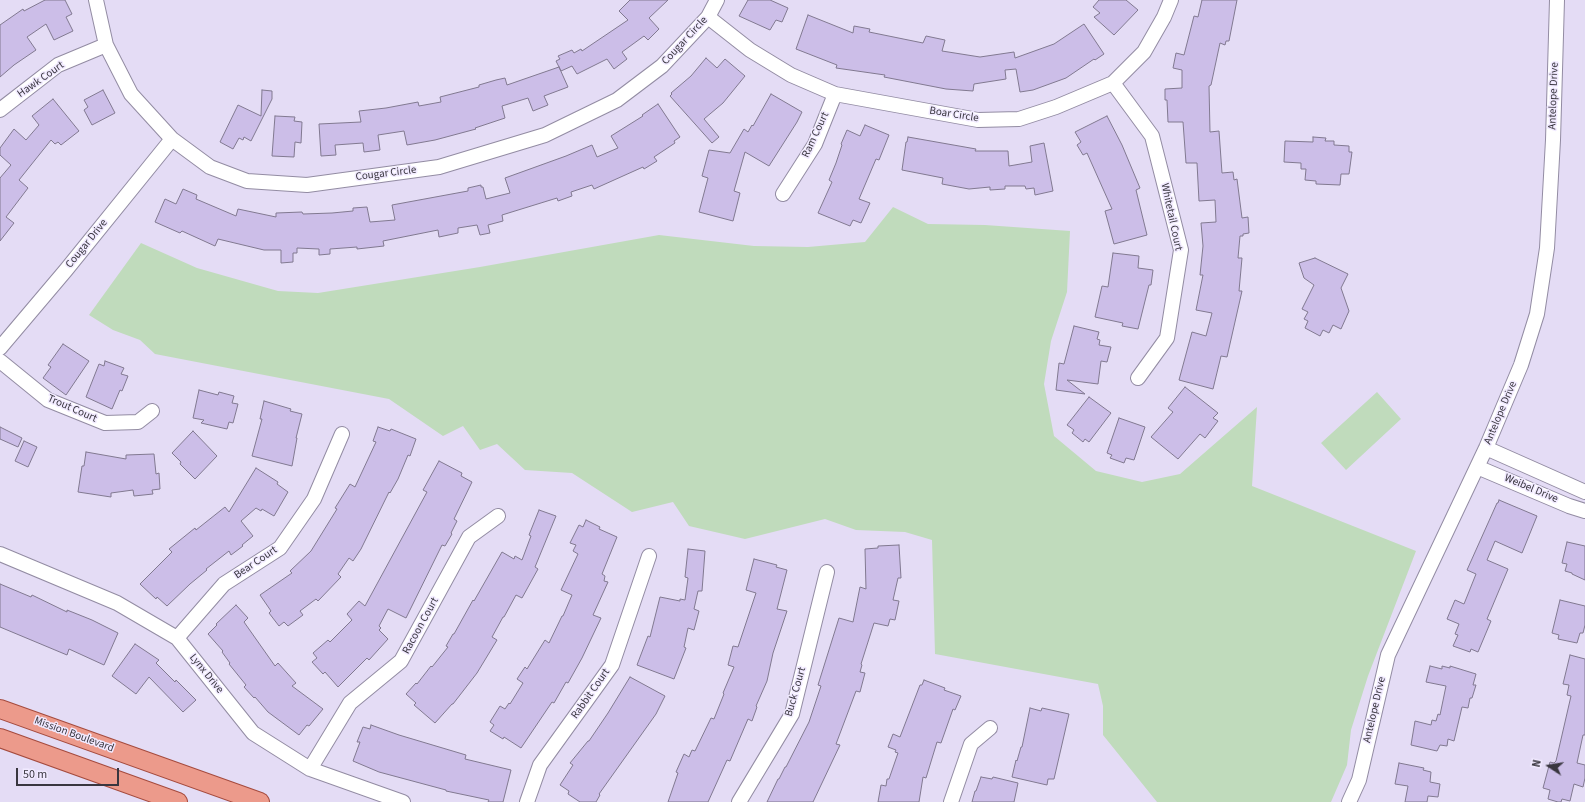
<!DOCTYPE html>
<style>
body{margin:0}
#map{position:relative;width:1585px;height:802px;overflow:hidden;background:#e4dcf5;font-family:"Source Sans 3",sans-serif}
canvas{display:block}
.north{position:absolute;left:1529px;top:746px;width:40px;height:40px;-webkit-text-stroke:3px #f1eaff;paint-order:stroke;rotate:282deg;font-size:11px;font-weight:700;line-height:16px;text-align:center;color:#39363f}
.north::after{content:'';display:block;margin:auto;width:14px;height:18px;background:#39363f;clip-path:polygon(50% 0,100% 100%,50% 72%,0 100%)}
.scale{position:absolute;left:16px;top:768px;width:103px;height:18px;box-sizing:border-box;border:2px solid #39363f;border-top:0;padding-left:5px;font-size:12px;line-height:14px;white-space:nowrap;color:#39363f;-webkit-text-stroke:3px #f1eaff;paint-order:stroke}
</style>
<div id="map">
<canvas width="1585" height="802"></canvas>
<div class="north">N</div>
<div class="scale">50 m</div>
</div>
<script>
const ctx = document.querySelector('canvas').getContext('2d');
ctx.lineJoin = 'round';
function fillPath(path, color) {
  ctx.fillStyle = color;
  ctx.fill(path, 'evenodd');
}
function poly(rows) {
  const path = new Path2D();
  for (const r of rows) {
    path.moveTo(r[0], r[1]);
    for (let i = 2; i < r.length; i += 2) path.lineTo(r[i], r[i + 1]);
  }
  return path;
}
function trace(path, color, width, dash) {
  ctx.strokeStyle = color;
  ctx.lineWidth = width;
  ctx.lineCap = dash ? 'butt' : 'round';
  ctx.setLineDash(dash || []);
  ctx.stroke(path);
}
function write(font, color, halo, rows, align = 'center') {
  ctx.font = font + ' "Source Sans 3",sans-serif';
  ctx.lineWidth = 3;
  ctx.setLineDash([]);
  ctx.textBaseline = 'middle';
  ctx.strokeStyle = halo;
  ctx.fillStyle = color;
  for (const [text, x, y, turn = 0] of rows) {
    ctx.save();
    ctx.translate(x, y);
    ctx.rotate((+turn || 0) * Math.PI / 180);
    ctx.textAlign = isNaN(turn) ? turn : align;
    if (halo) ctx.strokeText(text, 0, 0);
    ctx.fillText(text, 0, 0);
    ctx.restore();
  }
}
const green = poly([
 [893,207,928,224,985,225,1070,231,1067,292,1051,341,1044,384,1054,436,1096,471,1142,482,1180,474,1257,407,1252,486,1416,551,1368,676,1351,730,1347,765,1331,802,1157,802,1103,735,1103,706,1098,684,935,654,932,540,905,532,856,530,825,519,745,539,689,526,673,502,632,512,572,473,525,470,497,444,480,450,463,426,443,436,389,399,155,354,140,340,113,330,89,315,141,243,197,268,278,291,318,293,480,267,659,235,754,246,808,247,865,242],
 [1377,392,1401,419,1346,470,1321,443]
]);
const building = poly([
 [45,0,65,0,72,14,66,17,73,31,54,40,46,24,27,37,36,50,14,65,0,77,0,25,23,9,24,11,45,0],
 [630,0,668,0,649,18,659,29,648,40,644,36,622,52,627,59,614,69,607,59,577,74,572,66,561,71,556,61,560,59,558,56,572,50,574,53,581,49,582,51,628,20,619,11,630,0],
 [748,0,770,0,788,8,782,22,776,20,770,30,739,16,748,0],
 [1099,0,1126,0,1138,10,1114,35,1094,17,1100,13,1093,7,1099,0],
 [1202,0,1237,0,1229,41,1226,41,1225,45,1220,43,1211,85,1209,86,1210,132,1219,131,1222,173,1233,172,1234,180,1237,179,1242,218,1248,217,1249,233,1243,234,1243,236,1240,236,1238,258,1242,258,1239,291,1242,291,1227,357,1221,356,1213,389,1179,380,1192,332,1206,336,1212,313,1196,310,1203,275,1200,275,1203,246,1201,223,1216,222,1215,200,1199,201,1197,163,1186,163,1183,122,1168,122,1167,100,1165,100,1165,89,1182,88,1182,70,1173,68,1176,53,1184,55,1194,16,1198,17,1202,0],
 [808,15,853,33,854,26,870,29,869,32,923,43,926,36,945,40,942,51,980,57,1014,52,1015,58,1054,44,1084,24,1104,54,1095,60,1094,59,1066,78,1033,90,1020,92,1016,69,1005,70,1006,79,974,84,973,91,946,89,884,77,885,75,836,68,837,65,796,49,808,15],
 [706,58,717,68,725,59,745,76,723,103,704,119,719,137,712,143,670,96,672,94,671,93,691,76,706,58],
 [559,67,568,87,544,96,548,105,533,111,528,98,502,106,505,118,475,128,476,129,435,140,407,145,404,131,378,135,380,150,364,152,363,143,335,145,336,155,321,156,319,124,361,122,359,111,386,108,418,102,419,106,441,102,440,97,479,87,479,85,496,80,505,78,507,85,559,67],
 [103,90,115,113,92,125,84,110,88,107,84,100,103,90],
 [262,90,272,91,272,99,251,141,244,137,243,140,239,138,233,149,220,142,238,105,261,116,262,90],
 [771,94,802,112,797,122,769,166,745,152,734,191,740,193,733,221,699,212,708,178,702,176,709,150,730,153,744,129,748,132,752,125,753,126,771,94],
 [53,99,79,131,61,145,58,142,55,144,51,140,19,180,28,188,6,217,14,223,0,241,0,178,11,165,0,155,0,148,14,129,26,140,39,125,32,116,53,99],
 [658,104,680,137,674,141,675,143,654,157,657,161,644,169,643,167,594,189,592,185,571,192,572,196,558,201,557,198,502,215,503,221,488,225,490,233,480,235,477,225,458,228,458,233,439,237,438,230,383,241,384,246,357,249,357,247,330,249,330,254,319,255,319,249,297,248,297,253,293,253,293,262,281,263,281,250,264,250,218,239,215,246,182,231,180,233,155,222,165,199,176,204,183,189,197,195,196,199,236,216,238,209,276,217,276,213,302,212,303,214,332,213,353,211,353,208,367,207,370,222,395,220,392,205,468,191,468,188,481,185,481,187,483,187,486,199,510,193,505,178,566,156,592,145,597,157,618,148,611,136,643,116,642,115,658,104],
 [275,116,295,117,294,121,302,122,301,143,295,142,294,157,272,156,275,116],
 [1107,116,1122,145,1140,188,1136,190,1147,235,1114,244,1105,211,1112,209,1087,153,1083,155,1077,145,1081,142,1075,132,1107,116],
 [865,125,889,135,879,160,876,159,859,199,870,203,861,223,853,220,850,226,818,213,832,182,829,180,836,163,842,145,841,144,847,130,860,136,865,125],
 [908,137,976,149,975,151,1008,151,1009,166,1032,162,1030,146,1044,143,1053,191,1035,195,1034,188,1026,189,1025,186,1005,186,1005,189,990,190,990,187,969,189,942,184,943,178,902,170,906,142,907,142,908,137],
 [1313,137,1326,138,1325,141,1334,141,1334,145,1349,146,1349,152,1352,152,1349,174,1341,174,1340,185,1316,184,1316,181,1305,180,1306,169,1301,169,1301,163,1284,162,1285,141,1313,142,1313,137],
 [1113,253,1139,256,1138,268,1153,270,1151,285,1149,285,1138,329,1122,326,1123,323,1095,317,1102,286,1108,287,1113,253],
 [1315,258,1348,274,1341,288,1349,311,1341,329,1333,325,1329,333,1323,330,1320,336,1305,328,1308,321,1304,319,1308,312,1302,309,1314,285,1304,278,1299,263,1315,258],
 [1074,326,1099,332,1097,339,1100,340,1099,345,1111,347,1107,362,1101,361,1098,384,1067,380,1085,394,1056,390,1059,363,1064,364,1074,326],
 [63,344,89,361,66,395,43,378,51,367,48,365,63,344],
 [105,361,124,368,121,374,128,376,122,391,120,390,112,409,86,397,99,364,104,366,105,361],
 [1185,387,1218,413,1213,418,1218,421,1205,438,1200,434,1178,459,1151,437,1173,412,1168,408,1185,387],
 [199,390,218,395,219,392,234,396,232,403,238,404,233,423,229,422,227,429,201,423,204,420,193,418,199,390],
 [1089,397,1111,413,1089,442,1085,439,1083,442,1072,433,1074,430,1067,425,1089,397],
 [264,401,291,409,290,411,302,414,296,438,297,438,292,466,252,456,262,419,260,419,264,401],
 [1119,418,1145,427,1134,460,1126,458,1124,463,1110,458,1112,455,1107,453,1119,418],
 [0,427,22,438,18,447,0,439,0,427],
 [378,427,390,431,391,429,416,439,410,456,408,455,398,479,390,493,389,492,361,549,353,561,349,558,338,574,341,577,318,601,316,599,300,611,303,615,288,626,284,622,279,626,269,613,271,611,260,595,292,573,290,571,311,551,337,509,335,508,350,484,355,487,376,442,373,441,378,427],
 [193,431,217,456,195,479,180,464,181,462,172,453,193,431],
 [24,441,37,447,28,467,15,461,24,441],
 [86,452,126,459,126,455,154,454,156,474,159,473,160,489,152,490,153,494,134,496,133,490,111,493,111,497,78,492,82,466,84,466,86,452],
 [439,461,462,473,461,476,472,482,454,519,457,521,451,533,452,534,445,546,442,545,406,618,388,609,379,626,381,628,379,630,388,639,369,660,367,658,338,687,325,672,323,674,312,662,317,658,313,653,328,640,330,642,352,620,347,614,359,601,365,606,427,492,423,490,439,461],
 [256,468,278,482,277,484,288,492,274,516,262,509,261,511,256,508,241,521,253,536,242,545,243,546,231,555,229,551,206,569,207,570,190,584,167,606,157,597,156,599,140,584,172,552,169,549,195,528,196,530,225,507,229,512,256,468],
 [1499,500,1537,516,1522,553,1495,541,1487,560,1508,569,1487,619,1491,621,1478,652,1471,649,1470,652,1453,646,1458,635,1455,634,1459,624,1447,619,1455,600,1464,604,1476,574,1467,570,1497,503,1498,503,1499,500],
 [539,510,556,516,535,567,538,569,522,598,516,595,504,617,503,617,492,637,497,640,477,673,453,704,452,704,435,723,414,705,416,703,406,694,416,683,417,684,431,666,432,667,448,647,446,646,453,634,454,634,473,600,474,601,502,552,514,559,515,556,522,560,531,536,529,535,539,510],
 [586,520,600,527,599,529,617,537,602,574,605,576,604,581,608,582,593,615,601,618,582,658,568,683,566,682,554,703,552,702,521,748,504,737,503,739,490,731,494,725,490,722,500,706,505,709,509,703,510,704,523,683,517,679,525,667,527,669,545,640,549,643,562,616,563,616,572,595,561,590,578,554,573,551,576,545,570,543,579,525,583,527,586,520],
 [1567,542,1585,546,1585,580,1572,574,1572,573,1565,571,1567,564,1562,563,1567,542],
 [899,545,901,578,898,578,893,600,899,601,895,620,890,619,888,626,874,623,861,664,862,665,860,672,865,673,860,692,856,691,836,744,840,745,813,802,767,802,778,779,779,779,785,767,786,767,809,722,821,686,818,685,839,618,853,622,860,587,866,589,865,549,878,548,878,546,899,545],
 [688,549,705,551,702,591,698,591,694,609,699,611,694,630,688,628,684,647,686,648,674,679,637,665,648,636,650,637,660,597,680,601,680,599,685,600,688,578,685,577,688,549],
 [754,559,777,565,776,567,787,570,777,609,787,611,773,653,767,681,756,706,757,707,752,721,748,719,730,761,727,760,708,802,668,802,678,773,676,772,684,754,689,757,692,750,695,751,711,718,714,719,724,694,723,693,734,667,728,665,733,646,738,647,756,593,746,590,754,559],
 [0,584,31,597,32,595,67,612,67,610,92,620,118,633,104,665,69,649,67,655,0,627,0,584],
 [1560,600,1585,606,1585,625,1583,633,1580,633,1577,643,1558,639,1559,635,1552,633,1560,600],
 [236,605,248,618,244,622,275,666,278,663,296,683,292,686,323,709,309,726,307,725,299,735,268,712,255,697,254,698,244,687,246,685,229,664,230,663,222,652,223,651,208,634,217,625,216,624,236,605],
 [135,644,159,660,156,663,175,682,176,680,196,700,183,712,149,677,136,694,112,676,135,644],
 [1570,655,1585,659,1585,735,1583,735,1577,763,1585,765,1585,778,1583,787,1574,784,1570,801,1562,799,1561,802,1558,802,1548,799,1550,790,1543,788,1550,762,1554,763,1556,761,1571,696,1567,695,1569,685,1563,684,1570,655],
 [1430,666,1442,669,1442,666,1450,668,1450,666,1476,674,1473,685,1476,685,1472,698,1470,698,1468,708,1462,707,1454,741,1448,739,1447,746,1440,745,1437,751,1411,745,1415,721,1431,725,1432,720,1436,721,1438,714,1440,715,1446,686,1426,682,1430,666],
 [630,677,665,696,656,714,599,794,600,795,596,802,580,802,568,794,569,791,560,785,573,765,570,763,588,741,589,741,608,713,630,677],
 [924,680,945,688,944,690,961,696,955,710,953,709,941,743,937,742,926,778,923,777,919,802,878,802,881,785,886,786,887,779,889,779,898,753,895,752,896,750,888,747,893,734,900,737,920,685,922,685,924,680],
 [1030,708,1041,711,1042,708,1069,714,1054,779,1048,779,1047,785,1012,777,1016,760,1017,761,1021,747,1022,747,1030,708],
 [371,725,399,735,466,755,465,759,511,770,503,802,488,802,489,800,446,791,446,790,379,772,353,761,360,742,357,742,363,727,370,729,371,725],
 [1399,763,1424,768,1423,770,1431,772,1430,782,1440,784,1438,797,1428,796,1427,802,1405,802,1408,786,1395,784,1399,763],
 [981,777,992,779,993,777,1018,783,1014,802,972,802,975,791,976,791,981,777]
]);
const minor = poly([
 [96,0,106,45,131,94,172,139,210,167,247,181,307,185,439,167,545,135,617,100,662,66,708,17,717,0],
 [708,17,750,50,791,75,835,94,978,120,1019,119,1056,107,1113,83,1144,52,1164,17,1171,0],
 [1113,83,1152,136,1181,250,1167,338,1138,378],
 [0,110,58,65,106,45],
 [783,194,815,144,835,94],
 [0,348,66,270,172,139],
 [0,361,48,400,105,423,138,422,152,411],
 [1486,448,1585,492],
 [1477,467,1569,506,1585,511],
 [0,554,117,603,177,638,253,733,310,769,403,802],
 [177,638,224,584,280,548,314,499,342,434],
 [310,769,350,703,401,661,469,537,498,516],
 [527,802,540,765,612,665,649,556],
 [739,802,792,714,827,572],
 [951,802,971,744,990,728],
 [1349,802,1359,780,1388,655,1486,448,1521,365,1537,314,1547,248,1553,140,1557,0]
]);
const major = poly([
 [0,709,260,802],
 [0,738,178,802]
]);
const streetNames = [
 ["Cougar Circle",685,41,-47],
 ["Hawk Court",41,80,-35],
 ["Antelope Drive",1554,96,-88],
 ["Boar Circle",954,115,9],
 ["Ram Court",816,135,-65],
 ["Cougar Circle",386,174,-7],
 ["Whitetail Court",1171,217,78],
 ["Cougar Drive",87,244,-51],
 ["Trout Court",72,409,24],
 ["Antelope Drive",1501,413,-67],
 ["Weibel Drive",1531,489,23],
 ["Bear Court",256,563,-34],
 ["Racoon Court",421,626,-61],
 ["Lynx Drive",206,674,51],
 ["Buck Court",796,692,-74],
 ["Rabbit Court",591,694,-55],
 ["Antelope Drive",1375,710,-77],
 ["Mission Boulevard",74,735,20]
];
fillPath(green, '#c0dbbc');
fillPath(building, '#ccbee8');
trace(building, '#817990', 1);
trace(minor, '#938ca3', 16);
trace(major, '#a54b3e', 20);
trace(minor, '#fff', 14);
trace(major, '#ec9a8b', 18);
write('11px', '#39363f', '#f1eaff', streetNames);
</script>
